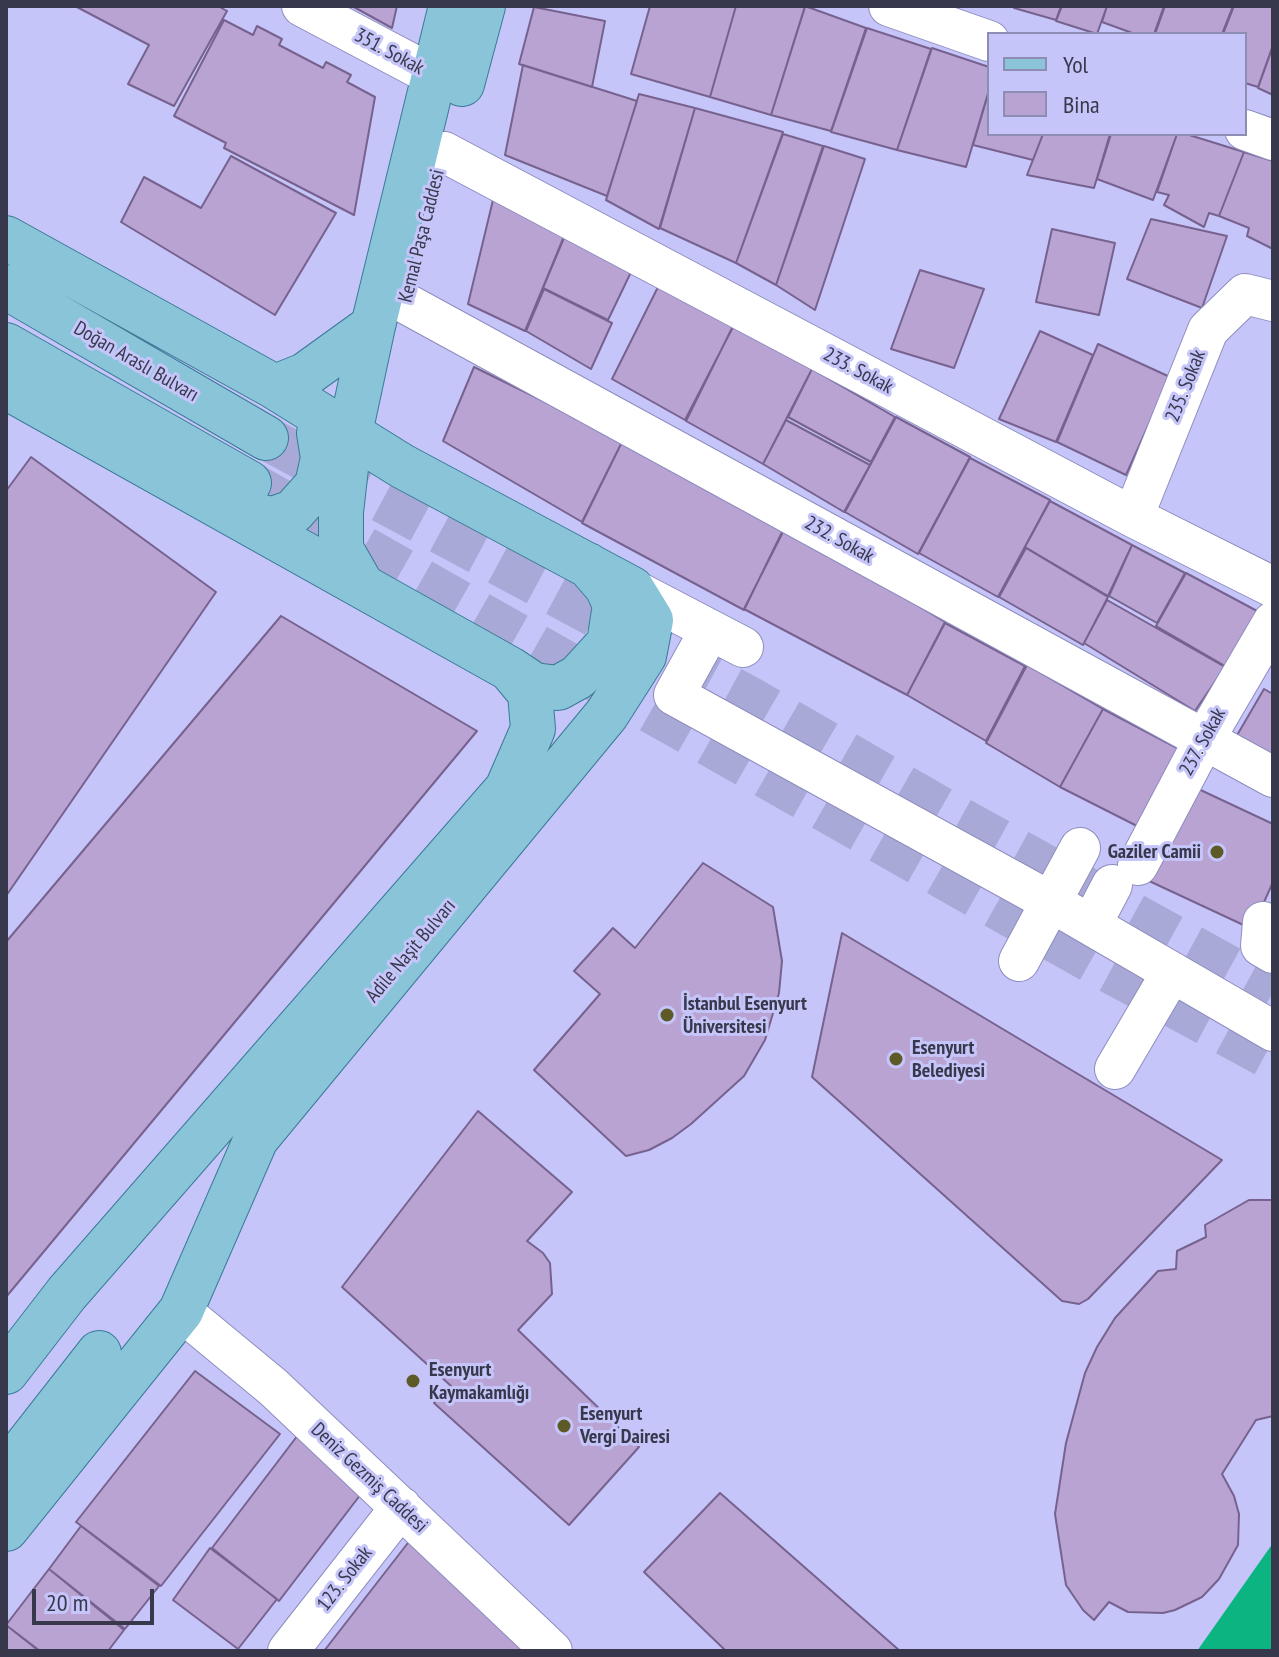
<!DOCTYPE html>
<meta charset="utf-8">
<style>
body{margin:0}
#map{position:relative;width:1279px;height:1657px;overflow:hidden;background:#c5c5f9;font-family:"PT Sans Narrow",sans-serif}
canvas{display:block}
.frame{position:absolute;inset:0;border:8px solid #38384d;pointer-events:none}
.legend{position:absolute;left:987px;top:32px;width:260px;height:104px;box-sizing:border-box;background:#c5c5f9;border:2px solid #8d8db4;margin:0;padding:10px 14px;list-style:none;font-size:24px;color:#38384d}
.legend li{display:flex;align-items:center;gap:16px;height:40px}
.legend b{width:40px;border:2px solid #8d8db4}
.scale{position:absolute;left:32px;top:1589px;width:122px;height:36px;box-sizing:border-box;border:4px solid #38384d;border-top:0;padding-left:10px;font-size:24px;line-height:28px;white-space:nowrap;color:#38384d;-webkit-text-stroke:6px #c5c5f9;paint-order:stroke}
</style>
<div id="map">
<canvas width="1279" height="1657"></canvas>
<div class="frame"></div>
<ul class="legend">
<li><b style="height:10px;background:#89c4d9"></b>Yol</li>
<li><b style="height:22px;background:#b8a3d3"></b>Bina</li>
</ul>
<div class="scale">20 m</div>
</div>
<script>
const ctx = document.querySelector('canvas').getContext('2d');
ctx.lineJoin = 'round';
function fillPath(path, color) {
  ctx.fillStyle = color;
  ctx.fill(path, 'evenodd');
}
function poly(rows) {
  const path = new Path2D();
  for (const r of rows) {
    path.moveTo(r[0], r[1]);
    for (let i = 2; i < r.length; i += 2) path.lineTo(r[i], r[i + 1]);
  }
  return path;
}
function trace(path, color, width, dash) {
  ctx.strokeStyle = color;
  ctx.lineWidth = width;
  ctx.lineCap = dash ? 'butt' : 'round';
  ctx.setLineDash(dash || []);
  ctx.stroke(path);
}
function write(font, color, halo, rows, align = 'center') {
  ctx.font = font + ' "PT Sans Narrow",sans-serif';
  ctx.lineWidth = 6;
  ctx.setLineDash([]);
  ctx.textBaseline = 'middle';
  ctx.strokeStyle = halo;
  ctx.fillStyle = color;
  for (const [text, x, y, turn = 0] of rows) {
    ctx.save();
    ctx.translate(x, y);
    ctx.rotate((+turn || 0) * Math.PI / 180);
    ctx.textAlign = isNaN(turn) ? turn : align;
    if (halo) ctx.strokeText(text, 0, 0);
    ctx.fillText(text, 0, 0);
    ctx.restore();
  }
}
const green = poly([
 [1273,1543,1273,1651,1197,1651]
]);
const building = poly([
 [75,6,218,6,227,11,174,106,128,84,149,45,75,6],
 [352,6,397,6,392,28,352,6],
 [650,6,736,6,710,97,631,74,650,6],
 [736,6,805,7,771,115,710,97,736,6],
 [805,6,866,28,831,131,771,115,805,6],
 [1015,6,1061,6,1056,20,1014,8,1015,6],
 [1062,6,1107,6,1097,34,1056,21,1062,6],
 [1107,6,1164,6,1154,34,1135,34,1102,22,1107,6],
 [1165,6,1233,6,1222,34,1155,34,1165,6],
 [1234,6,1273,6,1273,45,1258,87,1245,83,1245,34,1223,34,1234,6],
 [534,7,605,21,592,87,519,64,534,7],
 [224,20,253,35,257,26,282,39,279,45,323,68,326,62,351,75,347,82,375,97,354,215,224,148,226,143,174,116,224,20],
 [867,28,931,49,897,150,831,132,867,28],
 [1273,46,1273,95,1258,88,1273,46],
 [932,48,989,67,989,90,966,167,897,150,932,48],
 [523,65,637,101,607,196,505,155,523,65],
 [989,91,989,134,1043,134,1033,160,973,145,989,91],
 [639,94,695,108,659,229,606,200,639,94],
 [695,108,783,132,736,263,660,228,695,108],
 [783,134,823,146,776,285,736,263,783,134],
 [1043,134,1110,134,1094,188,1027,175,1043,134],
 [1111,134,1177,134,1153,200,1097,179,1111,134],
 [1177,134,1186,134,1244,152,1219,216,1209,213,1204,227,1164,205,1169,195,1157,192,1177,134],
 [824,146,865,159,815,310,776,285,824,146],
 [1244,152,1273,161,1273,249,1247,236,1249,228,1219,216,1244,152],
 [231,156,336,213,275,315,121,222,144,177,201,208,231,156],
 [493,200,565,234,525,331,468,304,493,200],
 [1151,219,1227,236,1202,308,1127,279,1151,219],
 [1052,229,1115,243,1099,315,1036,302,1052,229],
 [566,233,632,270,608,320,543,288,566,233],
 [920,270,984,289,954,368,891,349,920,270],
 [659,285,733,327,685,420,612,379,659,285],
 [544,289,612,323,591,369,526,331,544,289],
 [733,326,812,369,763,464,686,421,733,326],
 [1040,331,1093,355,1056,442,999,419,1040,331],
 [1098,344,1170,377,1126,475,1057,442,1098,344],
 [474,367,623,440,582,522,443,441,474,367],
 [812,369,895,417,871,462,788,417,812,369],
 [896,417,970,457,918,554,845,512,896,417],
 [786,420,870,465,844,512,763,464,786,420],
 [624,438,785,526,744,610,582,523,624,438],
 [31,457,216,592,6,896,6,491,31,457],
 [970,458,1050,500,998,597,919,553,970,458],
 [1050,501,1132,545,1108,596,1025,547,1050,501],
 [786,526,945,622,907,695,744,609,786,526],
 [1132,545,1185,573,1157,623,1109,596,1132,545],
 [1026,548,1108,597,1083,645,999,597,1026,548],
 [1186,573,1259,612,1225,666,1156,626,1186,573],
 [1107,600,1225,667,1195,711,1084,643,1107,600],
 [281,616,477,731,6,1297,6,942,281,616],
 [945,623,1025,666,986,741,907,695,945,623],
 [1027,665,1103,709,1060,787,986,743,1027,665],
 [1264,689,1273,694,1273,757,1236,737,1264,689],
 [1103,709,1179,749,1139,827,1060,787,1103,709],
 [1192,786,1273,824,1273,882,1252,929,1147,880,1192,786],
 [703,863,773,907,782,961,779,993,765,1040,744,1076,691,1124,672,1138,649,1150,626,1156,534,1070,600,994,574,971,613,928,635,948,703,863],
 [842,933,1222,1160,1088,1299,1079,1304,1062,1301,812,1077,842,933],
 [478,1111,572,1192,527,1241,543,1253,550,1263,552,1294,518,1330,639,1447,569,1525,434,1403,451,1386,342,1287,478,1111],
 [1249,1200,1273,1200,1273,1416,1256,1420,1222,1474,1234,1496,1239,1514,1238,1545,1219,1579,1202,1597,1175,1610,1163,1613,1128,1612,1109,1602,1094,1620,1083,1610,1066,1585,1055,1514,1066,1443,1085,1373,1097,1347,1115,1318,1158,1271,1176,1269,1177,1251,1206,1237,1205,1225,1249,1200],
 [195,1371,280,1434,161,1586,76,1522,195,1371],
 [298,1435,361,1494,279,1601,212,1548,298,1435],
 [720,1493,900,1651,726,1651,644,1572,720,1493],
 [81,1526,159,1586,125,1629,49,1569,81,1526],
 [411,1539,526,1651,324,1651,411,1539],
 [210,1548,277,1599,238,1649,173,1600,210,1548],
 [49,1569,124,1630,108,1651,40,1651,6,1625,49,1569],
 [6,1625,39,1651,6,1651,6,1625]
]);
const majorTunnel = poly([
 [266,438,749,698,945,811,1273,992],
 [249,483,1102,967,1273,1059]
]);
const minor = poly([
 [302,6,434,76],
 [889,6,989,41],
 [1245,130,1273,140],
 [444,152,1133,517,1273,587],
 [405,303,1273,777],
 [1133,517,1208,330,1245,294,1273,301],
 [632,589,743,647],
 [710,630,674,695,1051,902,1273,1031],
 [1138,865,1204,740,1273,622],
 [1263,922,1261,946,1273,953],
 [1091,925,1112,885],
 [1019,961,1080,848],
 [1115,1069,1172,972],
 [181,1311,273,1387,552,1651],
 [288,1651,401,1507]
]);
const major = poly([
 [462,84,483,6],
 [6,238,275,387,402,466,632,589,651,620,644,656,607,714,256,1139,181,1311,6,1529],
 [6,287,266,438],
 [6,345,249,483],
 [6,387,510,669,530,693,533,729,507,789,67,1293,6,1372],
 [275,387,305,375,373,326],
 [237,512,273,519,293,512,317,485,323,458,319,433],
 [361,584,341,549,341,512,350,433,373,326,451,6],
 [510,669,534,685,558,688,578,677,609,643,615,605,607,587,588,565],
 [6,1472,99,1353]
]);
const markers = [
 [1217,852,8,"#5e5a27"],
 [667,1015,8,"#5e5a27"],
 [896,1059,8,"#5e5a27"],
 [413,1381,8,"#5e5a27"],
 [564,1426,8,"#5e5a27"]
];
const streetNames = [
 ["351. Sokak",389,52,28],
 ["Kemal Paşa Caddesi",422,236,-76],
 ["Doğan Araslı Bulvarı",136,362,30],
 ["233. Sokak",858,371,28],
 ["235. Sokak",1186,386,-68],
 ["232. Sokak",839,540,29],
 ["237. Sokak",1203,742,-61],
 ["Adile Naşit Bulvarı",411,951,-50],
 ["Deniz Gezmiş Caddesi",369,1478,43],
 ["123. Sokak",345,1579,-52]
];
const poiNames = [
 ["Gaziler Camii",1201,852,"right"],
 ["İstanbul Esenyurt",683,1004],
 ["Üniversitesi",683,1027],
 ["Esenyurt",912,1048],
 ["Belediyesi",912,1071],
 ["Esenyurt",429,1370],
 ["Kaymakamlığı",429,1393],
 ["Esenyurt",580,1414],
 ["Vergi Dairesi",580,1437]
];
fillPath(green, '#0cb482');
fillPath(building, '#b8a3d3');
trace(building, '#77628f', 2);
trace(majorTunnel, '#a9a9d7', 44, [44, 22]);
trace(minor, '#8e8dbf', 42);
trace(major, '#3a7a97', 46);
trace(minor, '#fff', 40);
trace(major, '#89c4d9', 44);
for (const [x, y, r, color] of markers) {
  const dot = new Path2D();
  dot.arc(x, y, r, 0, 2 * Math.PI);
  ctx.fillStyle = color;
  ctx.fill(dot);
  trace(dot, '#c5c5f9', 3);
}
write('20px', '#38384d', '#c5c5f9', streetNames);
write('bold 20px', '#38384d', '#c5c5f9', poiNames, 'left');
</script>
